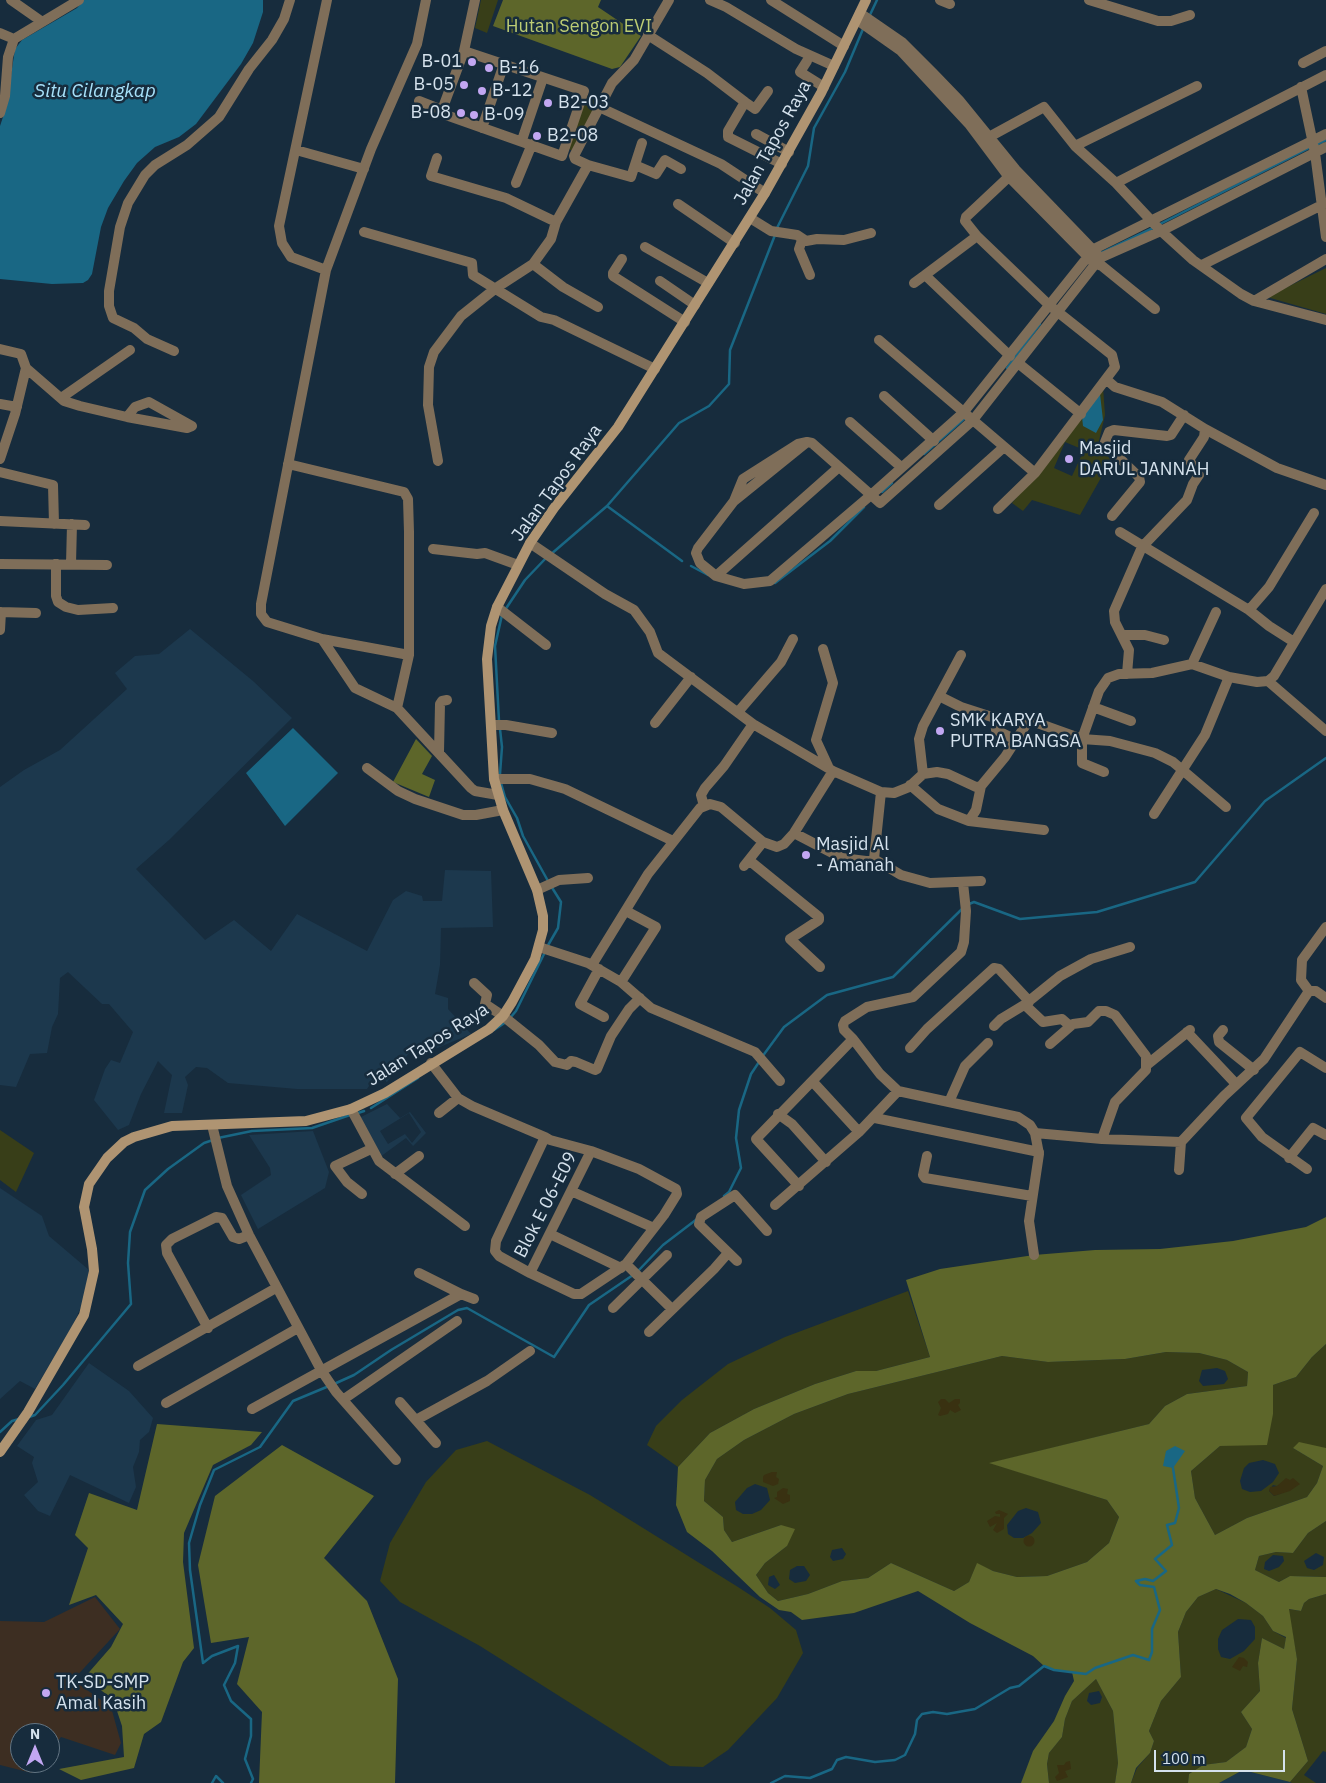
<!DOCTYPE html>
<style>
body{margin:0}
#map{position:relative;width:1326px;height:1783px;overflow:hidden;background:#172c3d;font-family:"IBM Plex Sans",sans-serif}
canvas{display:block}
.north{position:absolute;left:10px;top:1723px;width:50px;height:50px;box-sizing:border-box;background:#172c3d;border:1px solid #637583;border-radius:50%;rotate:0deg;font-size:14px;font-weight:700;line-height:20px;text-align:center;color:#d5e2ed}
.north::after{content:'';display:block;margin:auto;width:18px;height:22px;background:#c2a7f2;clip-path:polygon(50% 0,100% 100%,50% 72%,0 100%)}
.scale{position:absolute;left:1154px;top:1750px;width:131px;height:22px;box-sizing:border-box;border:2px solid #d5e2ed;border-top:0;padding-left:6px;font-size:15px;line-height:18px;white-space:nowrap;color:#d5e2ed;-webkit-text-stroke:4px #172c3d;paint-order:stroke}
</style>
<div id="map">
<canvas width="1326" height="1783"></canvas>
<div class="north">N</div>
<div class="scale">100 m</div>
</div>
<script>
const ctx = document.querySelector('canvas').getContext('2d');
ctx.lineJoin = 'round';
function fillPath(path, color) {
  ctx.fillStyle = color;
  ctx.fill(path, 'evenodd');
}
function poly(rows) {
  const path = new Path2D();
  for (const r of rows) {
    if (r.length === 3) {
      path.moveTo(r[0] + r[2], r[1]);
      path.arc(r[0], r[1], r[2], 0, 2 * Math.PI);
      continue;
    }
    path.moveTo(r[0], r[1]);
    for (let i = 2; i < r.length; i += 2) path.lineTo(r[i], r[i + 1]);
  }
  return path;
}
function trace(path, color, width, dash) {
  ctx.strokeStyle = color;
  ctx.lineWidth = width;
  ctx.lineCap = dash ? 'butt' : 'round';
  ctx.setLineDash(dash || []);
  ctx.stroke(path);
}
function write(font, color, halo, rows, align = 'center') {
  ctx.font = font + ' "IBM Plex Sans",sans-serif';
  ctx.lineWidth = 5;
  ctx.setLineDash([]);
  ctx.textBaseline = 'middle';
  ctx.strokeStyle = halo;
  ctx.fillStyle = color;
  for (const [text, x, y, turn = 0] of rows) {
    ctx.save();
    ctx.translate(x, y);
    ctx.rotate((+turn || 0) * Math.PI / 180);
    ctx.textAlign = isNaN(turn) ? turn : align;
    if (halo) ctx.strokeText(text, 0, 0);
    ctx.fillText(text, 0, 0);
    ctx.restore();
  }
}
const built = poly([
 [190,629,253,681,292,718,169,840,136,869,205,940,234,920,271,951,297,914,367,951,393,900,406,891,422,896,423,901,442,901,445,870,491,871,493,927,441,928,440,965,435,994,448,998,448,1009,471,1034,423,1054,412,1049,387,1082,376,1075,367,1089,297,1089,228,1083,207,1068,196,1067,185,1077,188,1085,182,1113,164,1113,172,1075,158,1061,141,1094,129,1125,118,1130,94,1100,105,1069,111,1060,120,1063,133,1032,109,1004,102,1004,68,972,60,978,58,1014,52,1027,47,1053,30,1054,16,1087,0,1085,0,787,24,770,60,750,127,689,115,673,135,656,159,654],
 [387,1104,400,1118,410,1112,426,1133,413,1146,406,1138,380,1157,357,1119],
 [409,1113,421,1132,412,1143,405,1134,388,1144,380,1131],
 [313,1131,329,1172,325,1188,258,1229,241,1195,271,1175,270,1168,249,1135],
 [0,1188,42,1216,49,1236,89,1270,83,1302,73,1325,35,1389,20,1381,0,1399],
 [89,1363,129,1391,153,1418,149,1432,140,1440,139,1452,133,1467,136,1487,129,1503,70,1475,50,1516,38,1511,24,1495,38,1482,32,1463,34,1457,17,1446,36,1420,52,1415],
 [1243,1770,1290,1782,1292,1783,1219,1783]
]);
const education = poly([
 [95,1597,120,1629,73,1680,111,1707,121,1743,115,1755,61,1737,50,1751,50,1733,20,1733,20,1763,40,1763,32,1773,0,1765,0,1621,44,1622]
]);
const green = poly([
 [481,0,498,0,487,33,475,28],
 [587,95,601,95,573,151,567,148],
 [1326,268,1326,314,1267,297],
 [1103,387,1105,415,1098,445,1111,460,1080,515,1032,500,1023,511,1012,503,1059,447],
 [1065,442,1084,450,1072,476,1054,468],
 [0,1130,34,1153,16,1192,0,1180],
 [908,1291,930,1357,876,1371,856,1371,815,1384,754,1409,710,1433,678,1467,647,1445,656,1426,682,1400,728,1364,785,1337],
 [1326,1344,1326,1448,1293,1448,1323,1466,1317,1483,1307,1497,1247,1518,1215,1535,1195,1498,1191,1471,1220,1446,1240,1444,1273,1414,1273,1385,1296,1377,1312,1357],
 [1263,1460,1275,1464,1279,1473,1273,1482,1261,1491,1250,1492,1242,1489,1240,1481,1244,1468,1249,1463],
 [1290,1480,1282,1493,1274,1496,1269,1491,1273,1485,1277,1486],
 [1166,1352,1199,1353,1227,1360,1248,1372,1247,1386,1187,1394,1165,1406,1149,1424,991,1463,1107,1500,1119,1517,1109,1543,1087,1562,1047,1576,1017,1577,993,1571,977,1564,969,1582,954,1591,891,1563,868,1578,842,1581,808,1594,778,1601,768,1593,756,1575,765,1563,787,1546,781,1525,732,1542,724,1530,723,1517,704,1501,705,1480,717,1459,744,1440,794,1414,848,1394,1002,1356,1048,1362,1125,1359],
 [1217,1368,1225,1371,1228,1379,1224,1384,1203,1386,1199,1381,1202,1370],
 [755,1484,767,1488,770,1500,761,1510,752,1514,743,1514,736,1510,735,1502,747,1488],
 [1026,1508,1038,1512,1041,1523,1032,1533,1023,1538,1014,1538,1008,1534,1007,1525,1018,1511],
 [842,1548,846,1554,843,1559,833,1561,830,1557,832,1550],
 [797,1566,804,1566,810,1575,806,1581,795,1583,789,1579,790,1570],
 [774,1575,780,1585,775,1589,768,1585,769,1577],
 [487,1441,590,1495,738,1587,770,1608,796,1630,803,1653,777,1698,728,1750,703,1767,670,1766,480,1646,400,1602,380,1581,390,1543,426,1482,456,1450],
 [1326,1521,1326,1577,1290,1576,1279,1582,1255,1570,1259,1556,1276,1552,1293,1553,1308,1533],
 [1316,1553,1324,1557,1323,1565,1314,1570,1307,1568,1304,1561],
 [1273,1555,1283,1556,1284,1561,1279,1567,1269,1571,1264,1569,1265,1562],
 [1216,1589,1246,1603,1263,1616,1273,1631,1286,1638,1284,1649,1262,1638,1258,1663,1260,1691,1241,1712,1252,1729,1246,1747,1226,1762,1203,1765,1189,1774,1188,1783,1131,1783,1137,1768,1150,1753,1154,1741,1149,1731,1161,1701,1181,1677,1178,1632,1186,1612,1198,1597],
 [1238,1619,1251,1620,1255,1627,1255,1639,1244,1651,1230,1659,1221,1657,1218,1649,1218,1639,1222,1630],
 [1326,1594,1326,1752,1323,1751,1304,1775,1316,1783,1292,1783,1290,1782,1308,1761,1292,1709,1297,1659,1288,1609,1301,1611,1304,1603,1309,1599],
 [1096,1679,1113,1711,1118,1763,1115,1783,1049,1783,1047,1764,1049,1753,1062,1737,1065,1719,1072,1701],
 [1099,1691,1102,1697,1100,1703,1091,1705,1087,1701,1089,1693]
]);
const forest = poly([
 [503,0,601,0,598,7,641,36,620,67,612,69,493,26],
 [416,739,432,756,422,774,435,780,429,797,393,782],
 [1326,1217,1326,1344,1312,1357,1296,1377,1273,1385,1273,1414,1267,1445,1220,1446,1191,1471,1195,1498,1215,1535,1247,1518,1307,1497,1317,1483,1323,1466,1293,1448,1299,1442,1326,1448,1326,1521,1308,1533,1293,1553,1276,1552,1259,1556,1255,1570,1279,1582,1290,1576,1326,1577,1326,1594,1309,1599,1304,1603,1301,1611,1289,1609,1297,1659,1292,1709,1308,1761,1290,1782,1243,1770,1219,1783,1188,1783,1189,1774,1203,1765,1226,1762,1246,1747,1252,1729,1241,1712,1260,1691,1258,1663,1262,1638,1284,1649,1286,1637,1273,1631,1263,1616,1246,1603,1230,1594,1216,1589,1198,1597,1186,1612,1178,1632,1181,1677,1161,1701,1149,1731,1154,1741,1150,1753,1136,1768,1131,1783,1115,1783,1118,1763,1113,1711,1096,1679,1072,1701,1065,1719,1062,1737,1049,1753,1047,1764,1049,1783,1021,1783,1033,1751,1054,1721,1065,1696,1074,1681,1072,1672,1054,1670,1044,1666,1033,1656,970,1623,918,1591,854,1613,802,1620,791,1612,779,1610,760,1597,712,1551,687,1532,676,1505,678,1467,710,1433,754,1409,815,1384,856,1371,876,1371,930,1357,906,1280,940,1269,1034,1255,1095,1250,1160,1249,1233,1241,1306,1227],
 [1166,1352,1199,1353,1227,1360,1248,1372,1247,1386,1187,1394,1165,1406,1149,1424,989,1463,1107,1500,1119,1517,1109,1543,1087,1562,1047,1576,1017,1577,993,1571,977,1563,969,1582,954,1591,891,1563,868,1578,842,1581,808,1594,778,1601,768,1593,756,1575,765,1563,787,1546,795,1529,781,1525,732,1542,724,1530,723,1517,704,1501,705,1480,717,1459,744,1440,794,1414,848,1394,1002,1356,1048,1362,1125,1359],
 [157,1424,262,1432,251,1445,213,1465,184,1533,183,1562,194,1648,183,1662,161,1722,144,1734,134,1768,81,1780,59,1769,124,1757,122,1726,113,1699,84,1678,111,1647,123,1624,96,1595,69,1605,88,1548,75,1535,89,1493,137,1510],
 [282,1445,374,1496,324,1558,367,1601,398,1679,395,1783,259,1783,262,1712,237,1684,249,1637,211,1643,198,1565,215,1496]
]);
const sand = poly([
 [941,1399,945,1399,949,1403,955,1399,960,1399,960,1403,958,1405,961,1410,955,1413,950,1410,948,1414,940,1416,938,1415,941,1408,938,1402],
 [772,1472,777,1472,776,1477,779,1479,778,1484,773,1486,763,1482,763,1477,764,1475],
 [1286,1478,1290,1480,1293,1478,1300,1484,1290,1491,1274,1496,1269,1491,1270,1487,1277,1486],
 [783,1488,788,1489,787,1494,790,1495,790,1501,783,1504,774,1498,777,1497,777,1492],
 [999,1510,1008,1514,1004,1518,1004,1529,997,1533,993,1530,997,1523,990,1527,987,1521,995,1516,1000,1517,1000,1514,996,1514,995,1512],
 [1029,1541,5.5],
 [1239,1657,1244,1658,1248,1662,1247,1667,1243,1666,1240,1671,1232,1667],
 [1070,1761,1071,1769,1065,1771,1068,1777,1057,1781,1055,1777,1059,1773,1057,1765,1064,1765,1066,1762]
]);
const water = poly([
 [84,0,263,0,263,12,253,43,241,64,196,124,179,137,155,147,137,163,124,181,108,208,101,227,92,274,88,280,83,283,52,284,0,279,0,126,6,108,15,49,22,40,77,8],
 [1100,394,1103,420,1096,433,1083,426,1082,417],
 [293,728,338,773,285,826,246,773],
 [1175,1446,1185,1451,1173,1468,1163,1466,1166,1451]
]);
const stream = poly([
 [869,17,877,0],
 [1316,145,1326,140],
 [1160,224,1311,147],
 [777,228,808,166,814,128,845,72,863,29],
 [1099,254,1153,228],
 [1007,368,1040,324],
 [924,454,965,418],
 [882,492,892,483],
 [607,506,682,561],
 [550,555,607,506,679,423,709,406,729,384,730,350,775,235],
 [691,566,708,575],
 [775,583,830,541,864,507],
 [505,610,525,580,546,558],
 [499,721,495,646,502,615],
 [500,774,502,747,500,729],
 [501,783,505,797,517,818,523,836,548,881],
 [969,904,974,902,1020,919,1097,912,1195,882,1265,801,1326,758],
 [547,947,558,928,561,902,551,886],
 [510,1018,516,1011,545,952],
 [494,1030,506,1022],
 [762,1057,784,1027,827,995,893,977,964,907],
 [371,1108,418,1078],
 [358,1113,364,1111],
 [218,1138,252,1131,312,1128,350,1115],
 [724,1196,729,1192,741,1168,736,1138,739,1110,751,1074,759,1062],
 [638,1271,663,1245,697,1219],
 [334,1384,354,1375,391,1350,458,1310,467,1308,554,1357,589,1305,633,1275],
 [29,1417,35,1415,63,1385,131,1304,128,1263,130,1232,145,1190,168,1169,204,1143,213,1140],
 [0,1432,12,1421,19,1419],
 [212,1783,216,1776,223,1783],
 [251,1783,253,1779,245,1759,251,1736,251,1719,231,1701,224,1685,235,1663,238,1646,212,1656,203,1663,190,1570,189,1543,200,1505,214,1470,260,1447,293,1401,329,1386],
 [771,1783,785,1776,810,1778,832,1769,837,1760,846,1757,875,1762,895,1760,905,1755,915,1734,917,1720,922,1714,933,1712,947,1714,975,1709,1010,1688,1019,1686,1044,1666,1054,1670,1086,1674,1095,1668,1133,1655,1149,1660,1152,1652,1152,1629,1160,1610,1154,1587,1140,1585,1136,1581,1145,1579,1153,1581,1166,1571,1155,1559,1172,1545,1167,1525,1175,1523,1179,1508,1173,1468]
]);
const minor = poly([
 [11,0,41,21],
 [710,0,726,7,796,49,834,66],
 [771,0,844,46],
 [940,0,950,4],
 [1089,0,1158,21,1171,21,1190,15],
 [860,13,902,42,933,73,959,100,1016,170,1097,254],
 [857,20,901,51,969,124,1008,176,1094,263,1102,266,1155,309],
 [0,33,14,39],
 [648,35,707,73,745,102,728,131,728,137,782,164],
 [464,51,584,91,562,156,446,115,442,110,464,51,475,0],
 [807,61,800,72,824,87],
 [1303,63,1326,51],
 [1301,87,1315,153,1326,237],
 [419,101,442,110],
 [745,102,755,109,768,91],
 [599,107,721,164,765,193],
 [0,113,5,96,8,57,14,39,79,0],
 [482,128,504,64],
 [756,134,789,152],
 [1326,134,1094,249,963,413,871,495,880,503,973,420,1100,258,1161,231,1326,147],
 [989,137,1044,107,1075,146,1116,183,1160,230,1193,260,1241,294,1254,301,1326,320],
 [522,140,543,78],
 [642,143,631,177,588,165,575,159,574,156,612,83,634,60,669,0],
 [1075,146,1197,86],
 [296,150,364,169],
 [437,158,431,176,506,198,556,222],
 [635,165,656,174,665,160,681,169],
 [516,183,532,144],
 [1116,183,1326,75],
 [678,204,735,243],
 [750,218,771,231,797,235,806,241,817,239,844,240,871,233],
 [364,232,472,263,473,275,541,317,554,320,655,369],
 [977,236,925,275,1010,356],
 [802,240,799,249,810,275],
 [645,247,708,283],
 [622,259,613,273,613,276,685,322],
 [533,264,563,287,598,307],
 [1202,265,1326,203],
 [326,270,291,257,282,243,279,226,327,0],
 [660,281,695,305],
 [914,283,925,275],
 [1254,301,1326,259],
 [879,340,1035,473],
 [0,349,21,354,26,368,15,414,0,459],
 [174,351,147,339,134,328,113,318,109,306,109,291,120,227,128,203,145,175,155,165,187,145,219,117,249,69,272,40,284,19,290,0],
 [1018,363,1081,414],
 [26,368,64,401,80,406,127,417,187,428,192,426,149,402,135,407,127,417],
 [1107,380,1115,387,1162,402,1205,429,1204,437,1189,460,1199,475,1193,484,1187,500,1142,547,1114,611,1115,622,1129,650,1127,674],
 [884,396,934,441],
 [61,398,130,350],
 [0,404,17,407],
 [850,422,901,467],
 [1205,429,1277,468,1326,485],
 [438,461,428,405,429,367,434,352,461,316,496,288,533,264,551,239,556,222,588,165],
 [288,464,404,492,408,499,409,532,409,655,397,708,471,788,475,791,498,795],
 [0,472,53,485,54,524],
 [734,501,743,479,798,444,807,442,812,443,871,495,770,581,744,584,716,576,700,563,696,553,698,548,734,501,807,442],
 [939,505,1004,447],
 [998,509,1035,473,1115,367,1112,355,1049,305,977,236,965,221,966,217,1016,170],
 [1112,516,1140,482,1139,477,1107,446,1105,442,1109,432,1114,430,1167,436,1171,435,1184,415],
 [0,521,85,525],
 [1120,532,1249,610,1269,626,1294,642],
 [530,543,605,594,634,610,650,632,658,653,753,724,833,771],
 [433,549,477,554,485,553,518,565],
 [0,564,107,565],
 [56,564,56,596,58,602,66,607,78,610,113,608],
 [71,564,72,524],
 [716,576,839,467],
 [497,607,546,645],
 [1249,610,1269,587,1314,513],
 [0,612,36,613],
 [0,630,1,612],
 [1122,635,1145,635,1164,640],
 [322,639,355,688,397,708],
 [823,649,833,683,816,740,828,766],
 [409,655,322,639,267,622,261,614,261,604,326,270,371,149,417,44,426,0],
 [1192,664,1216,612],
 [1268,681,1326,731],
 [939,696,961,707,995,718,996,730,1016,740],
 [1093,707,1131,721],
 [738,712,781,662,793,639],
 [655,723,691,677],
 [491,725,506,725,552,733],
 [439,752,440,704,442,701,447,700],
 [367,768,398,791,415,799,463,815,476,815,503,810],
 [1104,772,1082,763,1082,739,1099,691,1108,678,1119,674,1152,673,1192,664,1229,677,1257,682,1268,681,1274,676,1326,589],
 [923,774,919,739,923,726,961,655],
 [494,779,530,779,565,789,673,841],
 [910,785,938,809,969,821,976,810,981,786],
 [704,806,701,795,705,788,724,766,753,724],
 [1154,814,1205,735,1229,677],
 [969,821,1044,830],
 [794,833,842,858,866,861,874,859],
 [874,859,881,792,894,793,909,787,923,774,937,772,948,774,976,787,981,786,1005,757,1029,720,1082,739,1110,741,1155,753,1173,762,1226,807],
 [874,859,901,875,930,883,981,881],
 [750,861,819,917,819,920,790,939,820,967],
 [744,866,763,842],
 [963,883,966,911,964,942,961,952,913,997,867,1007,845,1021,843,1025,844,1030,853,1039,880,1074,898,1091,1018,1117,1030,1125,1035,1133,1039,1154,1029,1221,1034,1255],
 [537,890,559,880,588,878],
 [539,947,588,963,621,982,651,1008,755,1052,780,1081],
 [592,965,648,874,700,808,710,804,721,807,763,842,777,847,784,844,794,833,833,771,881,792],
 [599,969,580,1004,604,1017],
 [621,982,656,927,626,911],
 [474,983,487,995,485,1004,503,1016,539,1045,555,1062,567,1065,571,1061,576,1062,595,1070,597,1069,611,1036,629,1009,640,998],
 [1309,991,1301,980,1302,960,1326,927],
 [1025,1005,1043,1022,1062,1019,1070,1026],
 [994,1026,1001,1019,1029,1002],
 [1223,1030,1218,1036,1219,1042,1254,1070],
 [1187,1032,1236,1084],
 [1050,1044,1073,1024,1088,1022,1099,1011,1106,1011,1115,1015,1146,1056,1146,1070,1115,1102,1102,1139],
 [910,1048,927,1029,994,968,999,969,1029,1001,1060,976,1091,959,1130,947],
 [431,1063,458,1098,472,1106,545,1137,550,1140,591,1151,639,1169,676,1189,677,1194,664,1215,626,1264,581,1294,574,1294,530,1273,499,1256,495,1251,496,1241,545,1137],
 [1148,1064,1190,1030],
 [813,1082,859,1132],
 [949,1102,965,1066,988,1043],
 [351,1109,379,1161,465,1226],
 [439,1113,458,1098],
 [778,1114,792,1124,826,1162],
 [875,1118,1039,1152],
 [212,1125,227,1186,249,1235,321,1370,336,1392,396,1460],
 [1035,1133,1102,1139,1181,1142,1224,1096,1264,1059,1309,991,1316,991,1326,998],
 [927,1156,923,1175,925,1178,1032,1196],
 [1289,1158,1313,1128,1326,1135],
 [1307,1169,1262,1137,1246,1118,1300,1052,1326,1068],
 [1179,1170,1181,1142],
 [395,1174,419,1156],
 [799,1186,756,1139,853,1039],
 [571,1191,654,1228],
 [362,1194,347,1182,335,1166,371,1149],
 [775,1205,859,1132,898,1091],
 [550,1234,621,1268],
 [737,1261,699,1224,701,1217,735,1195,767,1231],
 [626,1264,672,1309],
 [419,1273,461,1294],
 [530,1273,591,1151],
 [613,1308,667,1255],
 [208,1328,167,1253,166,1245,172,1239,216,1217,222,1218,233,1237,239,1239,249,1235],
 [649,1332,714,1269,728,1253],
 [138,1366,276,1288],
 [344,1399,457,1321],
 [400,1402,436,1443],
 [166,1403,298,1328],
 [252,1409,461,1294,474,1299],
 [416,1420,487,1381,530,1351]
]);
const secondary = poly([
 [0,1452,28,1412,84,1315,94,1271,92,1249,84,1207,89,1184,107,1158,124,1142,134,1137,172,1126,306,1121,351,1109,385,1093,489,1029,503,1016,512,1002,535,959,543,930,543,916,537,890,503,810,494,779,487,659,491,626,497,607,530,543,554,508,618,427,765,193,821,93,866,0]
]);
const markers = [
 [472,62,5,"#c2a7f2"],
 [489,68,5,"#c2a7f2"],
 [464,85,5,"#c2a7f2"],
 [482,91,5,"#c2a7f2"],
 [548,103,5,"#c2a7f2"],
 [461,113,5,"#c2a7f2"],
 [474,115,5,"#c2a7f2"],
 [537,136,5,"#c2a7f2"],
 [1069,459,5,"#c2a7f2"],
 [940,731,5,"#c2a7f2"],
 [806,855,5,"#c2a7f2"],
 [46,1693,5,"#c2a7f2"]
];
const parkNames = [
 ["Hutan Sengon EVI",579,27]
];
const poiNames = [
 ["B-01",462,62,"right"],
 ["B-16",499,68],
 ["B-05",454,85,"right"],
 ["B-12",492,91],
 ["B2-03",558,103],
 ["B-08",451,113,"right"],
 ["B-09",484,115],
 ["B2-08",547,136],
 ["Masjid",1079,449],
 ["DARUL JANNAH",1079,470],
 ["SMK KARYA",950,721],
 ["PUTRA BANGSA",950,742],
 ["Masjid Al",816,845],
 ["- Amanah",816,866],
 ["TK-SD-SMP",56,1683],
 ["Amal Kasih",56,1704]
];
const streetNames = [
 ["Jalan Tapos Raya",773,143,-61],
 ["Jalan Tapos Raya",557,483,-54],
 ["Jalan Tapos Raya",428,1045,-32],
 ["Blok E 06-E09",546,1205,-63]
];
const waterNames = [
 ["Situ Cilangkap",95,92]
];
fillPath(built, '#1c384d');
fillPath(education, '#3d2e22');
fillPath(green, '#383e18');
fillPath(forest, '#5d662a');
fillPath(sand, '#393111');
fillPath(water, '#196784');
trace(stream, '#196784', 2.5);
trace(minor, '#7f6e59', 10);
trace(secondary, '#af9472', 10);
for (const [x, y, r, color] of markers) {
  const dot = new Path2D();
  dot.arc(x, y, r, 0, 2 * Math.PI);
  ctx.fillStyle = color;
  ctx.fill(dot);
  trace(dot, '#172c3d', 2);
}
write('18px', '#bdcd74', '#172c3d', parkNames);
write('18px', '#d5e2ed', '#172c3d', poiNames, 'left');
write('18px', '#d5e2ed', '#172c3d', streetNames);
write('italic 19px', '#a7e1fa', '#172c3d', waterNames);
</script>
